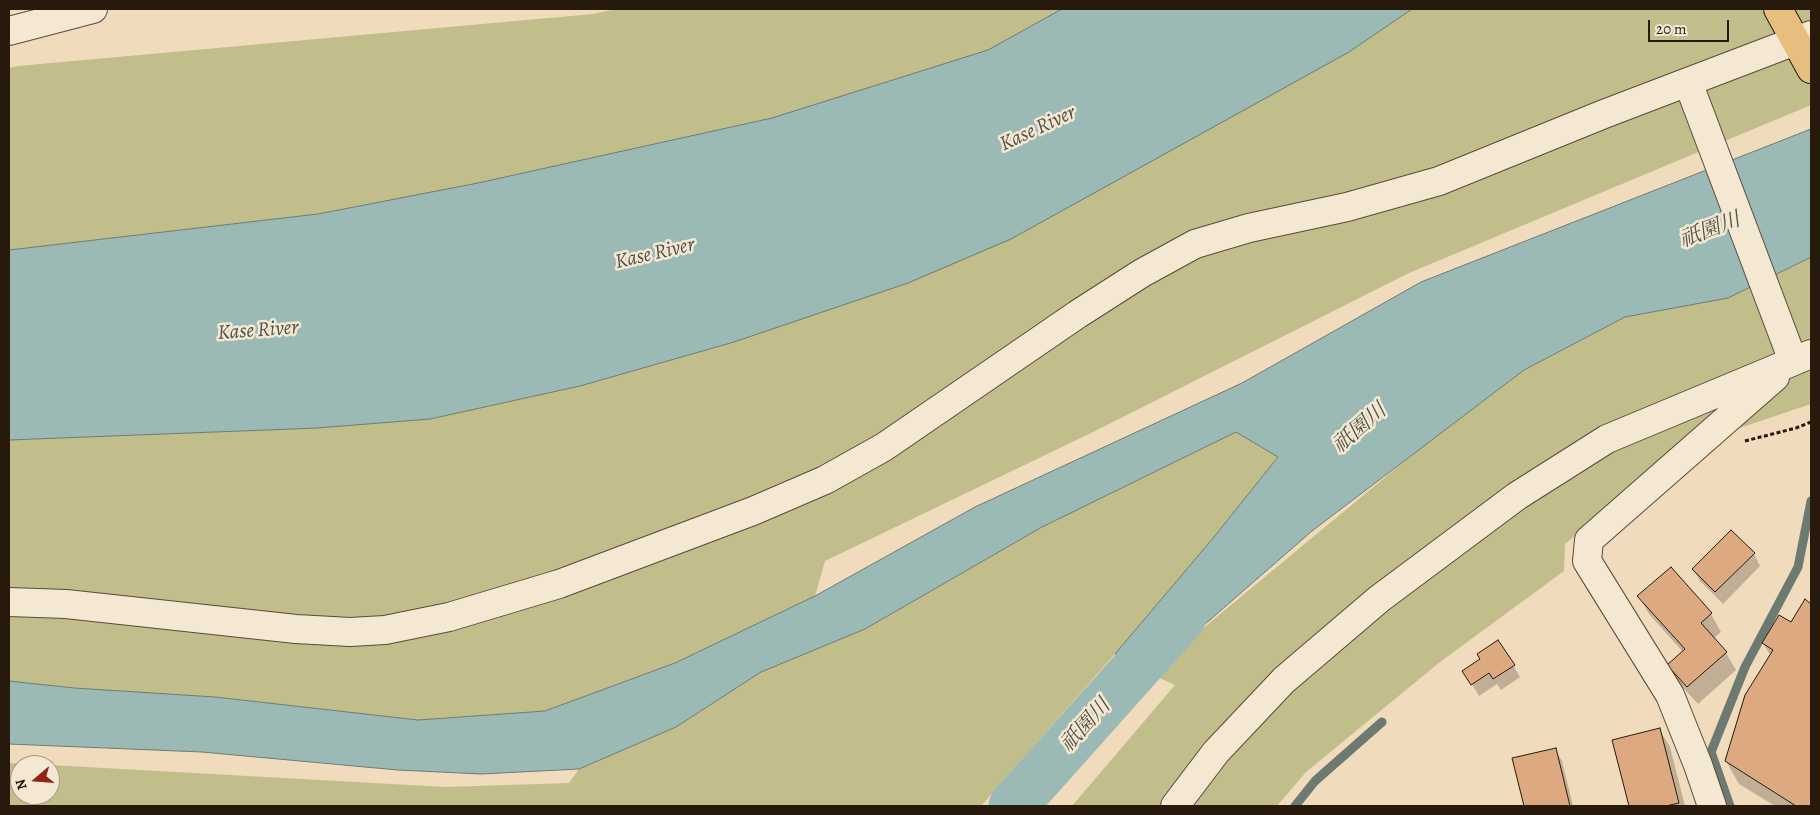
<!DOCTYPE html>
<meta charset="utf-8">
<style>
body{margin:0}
#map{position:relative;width:1820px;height:815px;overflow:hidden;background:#f0dbbc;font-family:Alegreya,serif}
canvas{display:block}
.frame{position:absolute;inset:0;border:10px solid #271a0d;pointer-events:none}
.north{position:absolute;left:10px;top:755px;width:50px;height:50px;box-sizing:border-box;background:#f5e8d3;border:1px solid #a39684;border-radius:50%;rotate:252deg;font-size:14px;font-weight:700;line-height:20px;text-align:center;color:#271a0d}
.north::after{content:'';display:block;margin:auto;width:18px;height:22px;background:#8f2418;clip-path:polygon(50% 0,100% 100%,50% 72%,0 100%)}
.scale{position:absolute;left:1648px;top:20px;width:81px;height:22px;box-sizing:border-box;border:2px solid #271a0d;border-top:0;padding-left:6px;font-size:15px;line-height:18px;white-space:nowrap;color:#271a0d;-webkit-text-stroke:4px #f5e8d3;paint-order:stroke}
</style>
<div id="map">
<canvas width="1820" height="815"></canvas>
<div class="frame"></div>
<div class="north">N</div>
<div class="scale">20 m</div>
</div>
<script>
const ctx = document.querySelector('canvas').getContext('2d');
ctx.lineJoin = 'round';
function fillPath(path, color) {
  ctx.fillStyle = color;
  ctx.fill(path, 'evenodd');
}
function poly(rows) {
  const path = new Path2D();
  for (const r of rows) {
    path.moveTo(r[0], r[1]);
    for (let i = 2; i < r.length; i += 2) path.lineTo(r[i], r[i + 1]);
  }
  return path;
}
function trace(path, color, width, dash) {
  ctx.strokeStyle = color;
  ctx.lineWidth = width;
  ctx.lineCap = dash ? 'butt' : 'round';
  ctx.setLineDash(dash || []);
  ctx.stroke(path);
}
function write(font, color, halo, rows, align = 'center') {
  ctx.font = font + ' Alegreya,"Noto Serif JP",serif';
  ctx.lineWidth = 5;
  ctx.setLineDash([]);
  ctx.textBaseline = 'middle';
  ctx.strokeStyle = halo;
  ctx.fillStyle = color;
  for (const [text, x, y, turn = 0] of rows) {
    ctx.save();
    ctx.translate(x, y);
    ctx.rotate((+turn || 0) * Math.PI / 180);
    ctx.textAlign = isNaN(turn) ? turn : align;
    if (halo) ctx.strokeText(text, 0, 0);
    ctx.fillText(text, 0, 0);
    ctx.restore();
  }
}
const green = poly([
 [616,9,1062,9,988,50,772,118,478,183,318,214,9,250,9,68,18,66,593,14],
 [1412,9,1811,9,1811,105,1409,273,1091,433,825,561,815,596,675,663,545,711,418,720,215,697,74,688,9,681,9,440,317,428,430,419,580,386,734,342,1349,52],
 [1811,257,1811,404,1677,449,1565,544,1564,571,1440,662,1306,772,1277,806,1072,806,1175,685,1149,673,1418,450,1524,370,1625,317,1728,298],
 [1236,432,1278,457,1214,537,1115,654,981,806,9,806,9,763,43,765,20,765,20,795,50,795,50,765,445,787,569,783,579,769,676,727,761,672,865,629,1042,527]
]);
const water = poly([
 [1062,9,1412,9,1349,52,1011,239,908,283,734,342,580,386,430,419,317,428,9,440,9,250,318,214,478,183,772,118,988,50,1062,9],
 [1811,129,1811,257,1728,298,1625,317,1524,370,1312,531,1149,673,1115,654,1214,537,1278,457,1236,432,1042,527,865,629,761,672,676,727,579,769,481,774,398,770,202,752,9,744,9,681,74,688,215,697,418,720,545,711,675,663,815,596,975,507,1242,383,1421,282,1811,129]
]);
const shadow = poly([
 [1754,554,1760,566,1723,604,1700,581,1693,569],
 [1671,568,1711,614,1721,632,1713,639,1726,653,1736,670,1698,704,1679,683,1668,665,1683,652,1649,614,1639,596],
 [1805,601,1811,605,1811,806,1775,806,1739,784,1726,761,1771,656,1763,643,1791,623],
 [1513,665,1520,677,1501,690,1497,684,1479,696,1464,671],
 [1659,729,1670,747,1685,806,1630,806,1614,741],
 [1555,749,1562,761,1573,806,1526,806,1514,759]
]);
const stream = poly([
 [1295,806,1315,781,1382,722],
 [1730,806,1711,752,1745,667,1798,567,1811,501]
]);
const river = poly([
 [1013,806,1182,617]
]);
const building = poly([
 [1731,530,1755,553,1715,592,1692,569,1731,530],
 [1671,567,1712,613,1701,623,1727,652,1687,687,1667,665,1685,649,1637,596,1671,567],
 [1805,599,1811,604,1811,806,1796,806,1725,761,1745,695,1773,650,1762,643,1779,615,1791,622,1805,599],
 [1498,640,1515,665,1493,679,1489,673,1471,685,1462,671,1480,659,1477,654,1498,640],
 [1660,728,1679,803,1666,806,1629,806,1612,740,1660,728],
 [1556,748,1570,806,1524,806,1512,758,1556,748]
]);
const path = poly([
 [1745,441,1796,428,1811,422]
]);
const minor = poly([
 [9,31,93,9],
 [1688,82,1793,361],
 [9,602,66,604,296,629,350,632,385,630,449,617,559,584,753,511,825,480,884,447,1078,314,1142,273,1195,244,1249,228,1347,207,1439,181,1604,114,1811,35],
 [1175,806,1216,752,1284,680,1379,599,1517,496,1607,439,1811,354],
 [1712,806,1698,765,1670,695,1587,561,1589,540,1775,377]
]);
const highway = poly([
 [1778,9,1811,69]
]);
const waterNames = [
 ["Kase River",1038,129,-25],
 ["祇園川",1710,231,-21],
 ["Kase River",655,254,-13],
 ["Kase River",258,331,-4],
 ["祇園川",1360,429,-41],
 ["祇園川",1086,726,-48]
];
fillPath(green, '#c1be8c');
fillPath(water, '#9bbab6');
trace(water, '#6d7a72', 1);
fillPath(shadow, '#0003');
trace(stream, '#6d7a72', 9);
trace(river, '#9bbab6', 49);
fillPath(building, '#dda981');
trace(building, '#271a0d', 1);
trace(minor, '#594a39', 30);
trace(highway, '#271a0d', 30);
trace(path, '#271a0d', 3, [4, 2.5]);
trace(minor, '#f5e8d3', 28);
trace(highway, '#e8be7e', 28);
write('italic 21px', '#505248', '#f5e8d3', waterNames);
</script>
